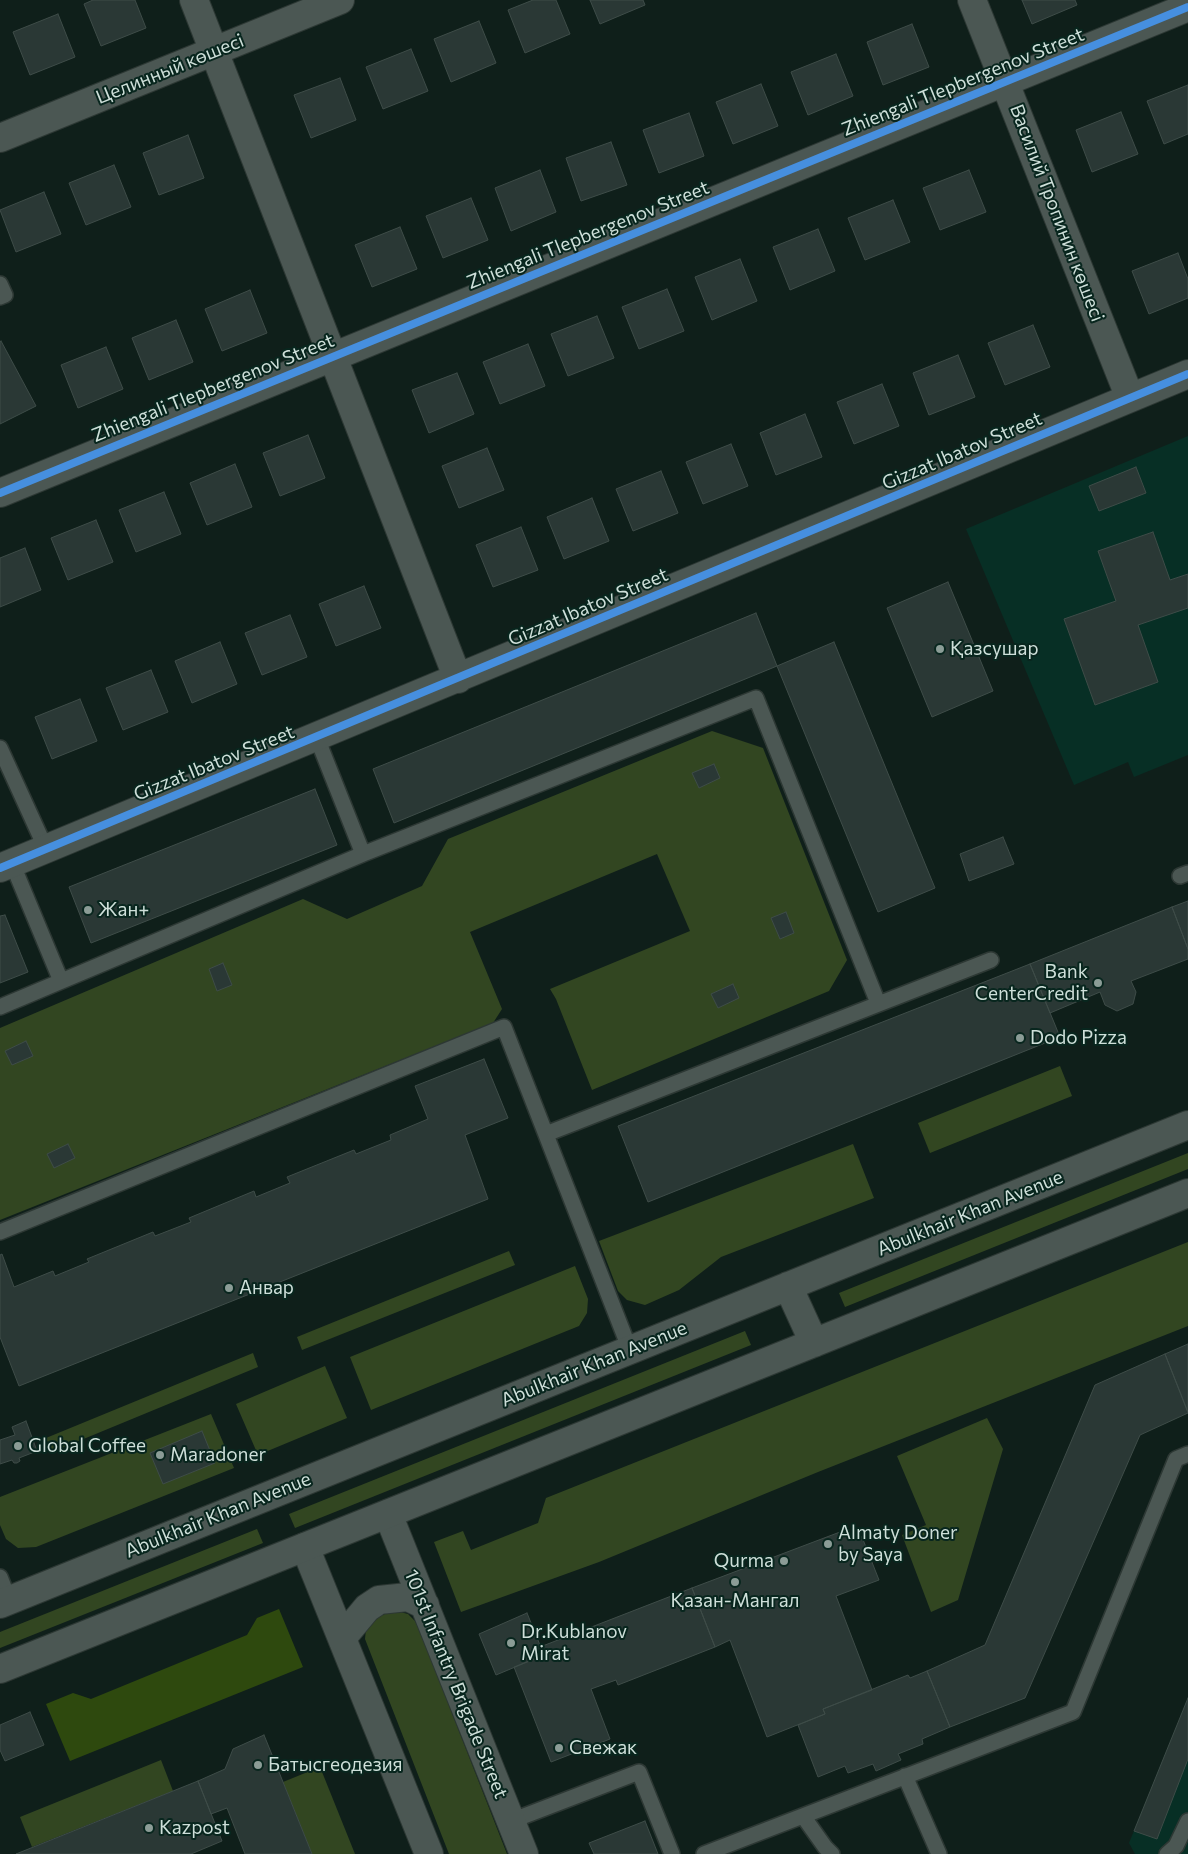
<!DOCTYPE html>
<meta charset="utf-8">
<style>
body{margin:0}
canvas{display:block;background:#0f1f1a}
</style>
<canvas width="1188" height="1854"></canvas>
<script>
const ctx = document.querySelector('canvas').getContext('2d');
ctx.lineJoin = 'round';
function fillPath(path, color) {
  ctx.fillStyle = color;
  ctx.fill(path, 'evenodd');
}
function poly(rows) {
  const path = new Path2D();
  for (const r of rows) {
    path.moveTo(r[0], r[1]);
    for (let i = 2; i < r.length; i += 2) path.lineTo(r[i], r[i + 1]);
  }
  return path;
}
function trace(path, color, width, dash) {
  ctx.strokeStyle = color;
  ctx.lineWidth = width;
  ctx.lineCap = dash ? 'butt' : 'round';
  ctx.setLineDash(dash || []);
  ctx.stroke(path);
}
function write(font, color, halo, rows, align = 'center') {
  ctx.font = font + ' Commissioner,sans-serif';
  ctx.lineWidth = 4;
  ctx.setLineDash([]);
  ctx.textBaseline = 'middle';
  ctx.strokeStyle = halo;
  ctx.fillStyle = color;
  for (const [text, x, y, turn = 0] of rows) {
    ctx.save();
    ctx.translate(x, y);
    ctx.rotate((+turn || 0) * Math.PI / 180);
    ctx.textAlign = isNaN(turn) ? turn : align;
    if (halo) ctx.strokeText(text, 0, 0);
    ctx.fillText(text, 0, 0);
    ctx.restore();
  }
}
const built = poly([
 [1188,436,1188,755,1134,777,1128,762,1074,785,966,529],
 [1188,1698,1188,1854,1135,1854,1129,1843]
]);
const green = poly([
 [712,731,763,748,847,960,829,991,592,1090,556,999,550,989,690,931,657,854,470,932,502,1009,493,1023,0,1220,0,1028,303,899,347,919,422,886,448,839],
 [1060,1066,1072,1096,930,1153,918,1123],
 [853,1144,874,1198,721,1257,679,1290,645,1305,627,1300,618,1291,599,1241],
 [1188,1153,1188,1169,845,1307,839,1293],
 [1188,1242,1188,1326,818,1472,599,1562,461,1612,434,1542,463,1531,471,1550,538,1523,546,1498],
 [509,1251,515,1265,302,1350,297,1337],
 [575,1266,588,1299,587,1313,579,1326,371,1410,350,1357],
 [745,1331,751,1345,295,1528,289,1514],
 [253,1353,258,1367,52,1452,46,1438],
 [325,1366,347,1418,258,1455,236,1404],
 [211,1414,234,1468,36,1547,18,1548,6,1539,0,1525,0,1497],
 [987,1418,1003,1449,958,1600,931,1612,902,1535,926,1525,897,1456],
 [257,1529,263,1543,0,1648,0,1632],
 [396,1611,408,1614,415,1621,419,1629,507,1854,449,1854,365,1639,366,1629,374,1617],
 [161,1760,173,1791,32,1847,20,1817],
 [320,1767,355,1854,312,1854,283,1782]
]);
const forest = poly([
 [279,1609,303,1667,70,1761,46,1704,73,1693,91,1699,247,1635,257,1618]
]);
const building = poly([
 [93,0,135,0,146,28,101,46,84,4,93,0],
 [533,0,556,0,570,34,525,53,508,10,533,0],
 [590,0,643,0,645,5,600,24,590,0],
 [1022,0,1075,0,1077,5,1032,24,1022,0],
 [58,14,75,57,30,75,13,32,58,14],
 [479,21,496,63,451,82,434,39,479,21],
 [912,24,929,67,883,85,867,42,912,24],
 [411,49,428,91,383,109,366,67,411,49],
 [836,54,853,96,808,115,791,72,836,54],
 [340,78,356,120,311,138,294,95,340,78],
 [761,84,778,126,733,144,716,102,761,84],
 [1188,85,1188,134,1164,144,1147,101,1188,85],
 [1121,112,1138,154,1092,172,1076,130,1121,112],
 [689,113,704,156,659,173,643,130,689,113],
 [188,135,204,178,159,195,143,153,188,135],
 [611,142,627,185,581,201,566,158,611,142],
 [114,165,131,207,86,225,69,183,114,165],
 [540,170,556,212,511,231,495,188,540,170],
 [969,170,986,212,940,230,923,188,969,170],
 [44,192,61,234,16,252,0,210,44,192],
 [471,198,488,240,443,258,426,216,471,198],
 [893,200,910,242,865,260,848,218,893,200],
 [400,227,417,269,372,287,355,245,400,227],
 [818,229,835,271,790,290,773,247,818,229],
 [1178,253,1188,279,1188,298,1149,314,1132,271,1178,253],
 [740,259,757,301,712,320,695,277,740,259],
 [667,289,684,331,639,349,622,307,667,289],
 [250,290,267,333,222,351,205,309,250,290],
 [597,316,614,358,568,376,551,334,597,316],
 [176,320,193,362,149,380,132,338,176,320],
 [1033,325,1050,367,1005,385,988,343,1033,325],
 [1,341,36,406,0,424,0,342,1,341],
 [528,344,545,386,500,404,483,362,528,344],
 [106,347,123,389,78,408,61,365,106,347],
 [958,355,975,397,929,415,913,373,958,355],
 [457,373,474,414,429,433,412,390,457,373],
 [882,384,899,426,854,444,837,402,882,384],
 [805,414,822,457,776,475,760,433,805,414],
 [308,435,325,478,280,496,263,453,308,435],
 [731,444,748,486,703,504,686,462,731,444],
 [487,448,504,490,459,508,442,466,487,448],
 [235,464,252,507,207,525,190,483,235,464],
 [1136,467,1146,493,1099,511,1089,486,1136,467],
 [661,471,678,513,633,531,616,489,661,471],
 [164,492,181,534,136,552,119,510,164,492],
 [592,498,609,541,564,559,547,517,592,498],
 [96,520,113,562,68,580,51,538,96,520],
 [521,527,538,570,493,587,476,545,521,527],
 [1153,532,1170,580,1188,574,1188,608,1138,625,1158,682,1095,705,1064,619,1116,601,1098,551,1153,532],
 [25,548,41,590,0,607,0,558,25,548],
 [948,582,993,691,932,717,887,608,948,582],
 [364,586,381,628,336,646,319,604,364,586],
 [756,613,777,666,394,823,373,769,756,613],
 [290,615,307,657,262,675,245,633,290,615],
 [220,642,237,684,192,703,175,661,220,642],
 [834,642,935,888,878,912,777,666,834,642],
 [151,670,168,712,123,730,106,688,151,670],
 [80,699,97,741,52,759,35,717,80,699],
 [714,764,720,778,699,788,692,773,714,764],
 [315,789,337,845,91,943,69,887,315,789],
 [1003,837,1014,864,969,881,960,854,1003,837],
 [1188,901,1188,949,1172,907,1188,901],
 [1172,907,1188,949,1188,959,1131,981,1136,992,1133,1004,1117,1011,1105,1005,1100,992,1050,1013,1030,964,1172,907],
 [786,912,794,933,780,939,771,918,786,912],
 [5,915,28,972,0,983,0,916,5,915],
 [223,963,232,985,217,991,209,969,223,963],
 [1030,964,1060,1037,648,1202,618,1126,1030,964],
 [733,984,739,998,718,1008,711,994,733,984],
 [26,1041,33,1056,12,1065,5,1051,26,1041],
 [484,1059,508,1118,465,1135,488,1199,19,1386,0,1337,0,1255,2,1254,14,1287,53,1271,55,1276,89,1262,87,1259,153,1232,155,1236,191,1222,189,1218,254,1191,256,1197,290,1183,287,1177,354,1150,356,1154,391,1140,390,1135,428,1119,415,1086,484,1059],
 [68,1144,75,1158,54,1168,47,1154,68,1144],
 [1188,1344,1188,1412,1165,1354,1188,1344],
 [1165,1354,1188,1413,1140,1435,1025,1698,950,1727,927,1671,985,1645,1095,1385,1165,1354],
 [26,1421,37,1451,19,1458,20,1461,17,1463,14,1463,12,1460,0,1464,0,1440,15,1435,12,1427,26,1421],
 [202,1431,215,1463,163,1484,150,1453,202,1431],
 [840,1532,862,1537,879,1580,836,1596,872,1690,823,1709,825,1714,767,1737,730,1640,715,1647,692,1588,840,1532],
 [692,1588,715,1647,618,1685,616,1680,591,1689,610,1739,551,1762,514,1667,544,1655,540,1647,692,1588],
 [527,1613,544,1655,496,1675,479,1634,527,1613],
 [927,1671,950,1727,922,1739,923,1744,898,1754,901,1760,876,1771,873,1764,848,1773,845,1766,818,1777,798,1725,825,1714,823,1709,908,1675,910,1678,927,1671],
 [1188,1698,1188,1759,1157,1839,1134,1831,1188,1698],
 [30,1712,44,1745,5,1761,0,1750,0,1725,30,1712],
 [264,1735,283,1782,312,1854,245,1854,227,1808,211,1814,198,1781,225,1769,233,1749,264,1735],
 [198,1781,222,1841,191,1854,16,1854,198,1781],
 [645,1821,658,1854,594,1854,589,1843,645,1821]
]);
const service = poly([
 [0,284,5,295,0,297],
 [0,748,46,849],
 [363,854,756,698,878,1003],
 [12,863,61,981],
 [1180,876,1188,873],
 [0,1007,363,854,317,738],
 [546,1134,991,960],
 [0,1232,504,1027,630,1350],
 [0,1577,9,1600],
 [905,1776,939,1854],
 [803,1816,825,1847,832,1854],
 [511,1821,639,1772,672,1854],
 [704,1854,1073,1712,1176,1459,1188,1454],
 [1167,1854,1176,1846,1188,1821]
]);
const minor = poly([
 [194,0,458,679],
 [972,0,1130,398],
 [0,138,340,0],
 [0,493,1188,7],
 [0,868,1188,374]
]);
const tertiary = poly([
 [388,1514,524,1854],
 [305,1547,429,1854],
 [342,1638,367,1608,379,1600,408,1597,425,1605]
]);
const secondary = poly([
 [788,1286,814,1343],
 [0,1604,1188,1125],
 [0,1669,1188,1193]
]);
const cycleway = poly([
 [0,493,1188,7],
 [0,868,1188,374]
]);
const markers = [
 [940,649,5,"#8b9c96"],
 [88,910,5,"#8b9c96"],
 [1098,983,5,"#8b9c96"],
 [1020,1038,5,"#8b9c96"],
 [229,1288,5,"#8b9c96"],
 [18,1446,5,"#8b9c96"],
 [160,1455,5,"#8b9c96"],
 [828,1544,5,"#8b9c96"],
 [784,1561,5,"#8b9c96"],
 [735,1582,5,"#8b9c96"],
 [511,1643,5,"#8b9c96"],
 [559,1748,5,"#8b9c96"],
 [258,1765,5,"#8b9c96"],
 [149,1828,5,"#8b9c96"]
];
const streetNames = [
 ["Целинный көшесі",170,69,-22],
 ["Zhiengali Tlepbergenov Street",963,82,-22],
 ["Василий Тропинин көшесі",1057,213,69],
 ["Zhiengali Tlepbergenov Street",588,235,-22],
 ["Zhiengali Tlepbergenov Street",213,388,-22],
 ["Gizzat Ibatov Street",962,451,-23],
 ["Gizzat Ibatov Street",588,607,-23],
 ["Gizzat Ibatov Street",214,763,-22],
 ["Abulkhair Khan Avenue",970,1213,-22],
 ["Abulkhair Khan Avenue",594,1364,-22],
 ["Abulkhair Khan Avenue",218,1515,-22],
 ["101st Infantry Brigade Street",456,1684,68]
];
const poiNames = [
 ["Қазсушар",950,649],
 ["Жан+",98,910],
 ["Bank",1088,972,"right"],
 ["CenterCredit",1088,994,"right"],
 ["Dodo Pizza",1030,1038],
 ["Анвар",239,1288],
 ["Global Coffee",28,1446],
 ["Maradoner",170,1455],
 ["Almaty Doner",838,1533],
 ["by Saya",838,1555],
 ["Qurma",774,1561,"right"],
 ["Қазан-Мангал",735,1601,"center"],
 ["Dr.Kublanov",521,1632],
 ["Mirat",521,1654],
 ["Свежак",569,1748],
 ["Батысгеодезия",268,1765],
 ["Kazpost",159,1828]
];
fillPath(built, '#072f25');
fillPath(green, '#324621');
fillPath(forest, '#2e490e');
fillPath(building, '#2a3835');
trace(building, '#3e4c48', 1);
trace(service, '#2d3834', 18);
trace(minor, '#2d3834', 30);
trace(tertiary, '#2d3834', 30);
trace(secondary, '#2d3834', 30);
trace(service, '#4b5753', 15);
trace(minor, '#4b5753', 28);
trace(tertiary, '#4b5753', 28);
trace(secondary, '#4b5753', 28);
trace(cycleway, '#468fdf', 8);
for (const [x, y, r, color] of markers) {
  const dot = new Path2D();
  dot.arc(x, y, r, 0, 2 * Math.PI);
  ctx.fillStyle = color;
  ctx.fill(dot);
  trace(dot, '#08261e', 2);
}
write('19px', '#cedfd9', '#08261e', streetNames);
write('19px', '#cedfd9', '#08261e', poiNames, 'left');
</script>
